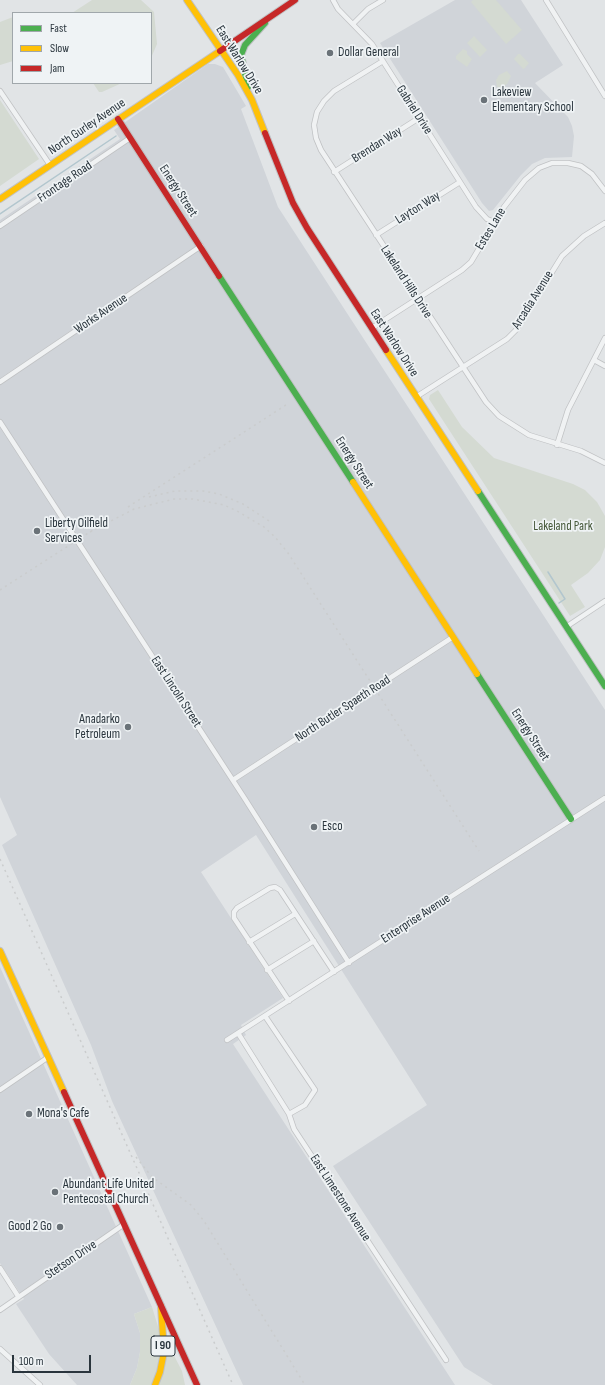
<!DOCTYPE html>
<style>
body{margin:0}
#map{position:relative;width:605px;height:1385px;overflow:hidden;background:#e1e4e6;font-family:"Sofia Sans Condensed",sans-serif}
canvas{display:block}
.legend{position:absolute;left:12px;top:12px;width:140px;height:72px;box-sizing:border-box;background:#eff3f5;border:1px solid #a0a7ab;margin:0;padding:5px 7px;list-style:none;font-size:12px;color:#2a353d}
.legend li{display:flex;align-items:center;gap:8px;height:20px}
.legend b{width:20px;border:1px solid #a0a7ab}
.scale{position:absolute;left:12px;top:1355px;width:79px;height:18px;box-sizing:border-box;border:2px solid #2a353d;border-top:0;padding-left:5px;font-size:12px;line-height:14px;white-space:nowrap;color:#2a353d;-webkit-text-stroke:3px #eff3f5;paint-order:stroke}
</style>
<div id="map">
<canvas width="605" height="1385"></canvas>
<ul class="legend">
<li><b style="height:5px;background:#4caf50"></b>Fast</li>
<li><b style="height:5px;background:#ffc107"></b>Slow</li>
<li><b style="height:5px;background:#c62828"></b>Jam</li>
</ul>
<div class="scale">100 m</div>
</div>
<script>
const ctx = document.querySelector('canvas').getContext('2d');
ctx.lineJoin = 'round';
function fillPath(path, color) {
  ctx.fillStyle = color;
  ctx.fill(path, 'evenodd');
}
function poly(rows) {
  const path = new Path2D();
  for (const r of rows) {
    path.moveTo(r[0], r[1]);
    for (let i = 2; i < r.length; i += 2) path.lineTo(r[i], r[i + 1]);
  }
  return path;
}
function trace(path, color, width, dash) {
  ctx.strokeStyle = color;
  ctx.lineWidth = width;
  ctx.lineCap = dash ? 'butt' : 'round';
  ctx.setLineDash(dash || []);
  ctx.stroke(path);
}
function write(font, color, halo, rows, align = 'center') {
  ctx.font = font + ' "Sofia Sans Condensed",sans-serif';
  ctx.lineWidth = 3.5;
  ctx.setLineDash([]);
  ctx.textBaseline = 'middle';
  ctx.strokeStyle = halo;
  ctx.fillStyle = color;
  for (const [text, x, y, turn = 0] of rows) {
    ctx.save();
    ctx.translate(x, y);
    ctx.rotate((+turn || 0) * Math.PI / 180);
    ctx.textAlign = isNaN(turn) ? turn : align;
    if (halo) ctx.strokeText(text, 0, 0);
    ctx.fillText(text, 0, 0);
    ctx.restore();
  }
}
const built = poly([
 [455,0,521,0,563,65,535,83,568,117,572,126,574,136,572,157,545,158,532,164,521,175,493,210,489,211,482,203,380,43],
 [208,64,215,64,223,67,246,106,241,109,278,207,605,710,605,1385,493,1385,464,1367,333,1166,427,1105,256,835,201,872,283,998,241,1025,246,1035,233,1044,455,1385,243,1385,112,1101,91,1045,2,845,17,835,0,797,0,220,120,139,114,130],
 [0,967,152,1307,134,1314,140,1333,140,1352,137,1368,130,1385,77,1385,49,1354,16,1304,24,1299,0,1263]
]);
const green = poly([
 [92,0,141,0,154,12,157,44,151,58,151,13,72,13],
 [473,0,496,0,522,30,506,44,471,2],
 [13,17,13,61,0,65,0,22],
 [474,36,487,50,480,57,467,43],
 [463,49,467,51,467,54,472,59,467,67,456,59,456,56],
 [518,54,520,54,529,63,525,68,523,69,514,59],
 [507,71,511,76,507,84,503,87,497,87,496,80,499,75],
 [93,83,122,83,102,92,99,92],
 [0,100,39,159,0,186],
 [438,390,462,427,494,458,573,484,585,490,597,502,605,516,605,547,600,560,588,573,571,585,585,607,570,616,429,399,430,395],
 [152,1307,160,1333,160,1351,157,1371,152,1385,130,1385,137,1368,140,1352,140,1333,134,1314],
 [168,1344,182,1371,185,1385,159,1385]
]);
const stream = poly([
 [0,214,116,136],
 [548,572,565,599,559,603]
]);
const street = poly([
 [333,0,338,9,372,44,476,207,487,219,494,222],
 [546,0,605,96],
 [353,24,368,9,383,0],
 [383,61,334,91,324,101,317,112,314,125,316,138,321,150,486,402,499,416,529,435,581,451,605,463],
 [0,91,50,165],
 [334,172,419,118],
 [0,226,130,138],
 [376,235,460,182],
 [372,328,462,270,471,262,504,207,525,180,539,168,552,163,568,163,581,166,592,174,605,191],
 [594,360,605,366],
 [0,382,201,246],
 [416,397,507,339,516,330,562,256,584,236,605,223],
 [0,422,245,799,349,963],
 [557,445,568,410,605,338],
 [566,627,605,601],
 [233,780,453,637],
 [249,942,295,914],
 [267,970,314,941],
 [289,1001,234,918,234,912,237,908,270,888,275,887,280,890,334,972],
 [265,1016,315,1090,305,1105,289,1114],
 [238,1033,289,1114,294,1129,446,1360],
 [227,1040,605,798],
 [0,1090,47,1058],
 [0,1268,18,1296],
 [0,1310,123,1225],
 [0,1349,40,1385]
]);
const fast = poly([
 [248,87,241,55,245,45,265,23],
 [219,276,353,482],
 [478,491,605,686],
 [477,674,571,819]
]);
const slow = poly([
 [187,0,238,75,252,100,265,133],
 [0,199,220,51],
 [386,350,478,491],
 [353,482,477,674],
 [0,951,64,1092],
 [155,1385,160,1372,164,1352,161,1306]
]);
const jam = poly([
 [220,51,295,0],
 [118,119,219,276],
 [265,133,293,203,307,228,386,350],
 [64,1092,197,1385]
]);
const rail = poly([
 [149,497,175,491,203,491,219,494,243,504,269,521],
 [128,507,289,403],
 [90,532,134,509,174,499,193,499,224,505,237,511,264,527,275,537,288,553,479,851],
 [0,590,93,530],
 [0,859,233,1385],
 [136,1157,152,1177,191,1205,204,1221,305,1385]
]);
const markers = [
 [330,53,4,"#6a7278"],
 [484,100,4,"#6a7278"],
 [37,531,4,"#6a7278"],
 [128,727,4,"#6a7278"],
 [314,827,4,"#6a7278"],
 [29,1114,4,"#6a7278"],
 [55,1192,4,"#6a7278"],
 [60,1227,4,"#6a7278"]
];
const shields = [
 [163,1346,24]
];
const shieldNames = [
 ["I 90",163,1346]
];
const poiNames = [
 ["Dollar General",338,53],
 ["Lakeview",492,93],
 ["Elementary School",492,108],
 ["Liberty Oilfield",45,524],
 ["Services",45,539],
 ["Anadarko",120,720,"right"],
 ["Petroleum",120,735,"right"],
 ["Esco",322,827],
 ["Mona's Cafe",37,1114],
 ["Abundant Life United",63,1185],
 ["Pentecostal Church",63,1200],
 ["Good 2 Go",52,1227,"right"]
];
const streetNames = [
 ["East Warlow Drive",239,60,58],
 ["Gabriel Drive",414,110,57],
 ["North Gurley Avenue",87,127,-34],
 ["Brendan Way",377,145,-32],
 ["Frontage Road",65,182,-34],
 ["Energy Street",178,191,57],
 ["Layton Way",418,208,-32],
 ["Estes Lane",491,229,-59],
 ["Lakeland Hills Drive",406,282,57],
 ["Arcadia Avenue",533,300,-58],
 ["Works Avenue",101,314,-34],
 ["East Warlow Drive",394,343,57],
 ["Energy Street",354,463,57],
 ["East Lincoln Street",176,692,57],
 ["North Butler Spaeth Road",343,709,-33],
 ["Energy Street",530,735,57],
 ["Enterprise Avenue",416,919,-33],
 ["East Limestone Avenue",340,1198,57],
 ["Stetson Drive",71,1260,-34]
];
const parkNames = [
 ["Lakeland Park",563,527]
];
fillPath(built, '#d0d4d9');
fillPath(green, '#d4dad2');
trace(stream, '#b2c6ce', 1.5);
trace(street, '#c0c2c4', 6);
trace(fast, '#c0c2c4', 8);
trace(slow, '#c0c2c4', 8);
trace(jam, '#c0c2c4', 8);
trace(street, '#f0f2f3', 4.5);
trace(fast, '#4caf50', 6);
trace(slow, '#ffc107', 6);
trace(jam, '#c62828', 6);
trace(rail, '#cacccd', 1.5, [2, 4]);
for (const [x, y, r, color] of markers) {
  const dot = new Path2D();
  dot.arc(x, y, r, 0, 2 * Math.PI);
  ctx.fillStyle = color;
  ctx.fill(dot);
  trace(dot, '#eff3f5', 1.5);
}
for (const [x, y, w] of shields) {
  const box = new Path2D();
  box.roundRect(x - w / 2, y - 10, w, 20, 3);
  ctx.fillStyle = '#eff3f5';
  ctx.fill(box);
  trace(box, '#2a353d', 1);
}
write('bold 12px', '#2a353d', null, shieldNames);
write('13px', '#2a353d', '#eff3f5', poiNames, 'left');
write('13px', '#2a353d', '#eff3f5', streetNames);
write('13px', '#455839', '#eff3f5', parkNames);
</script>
